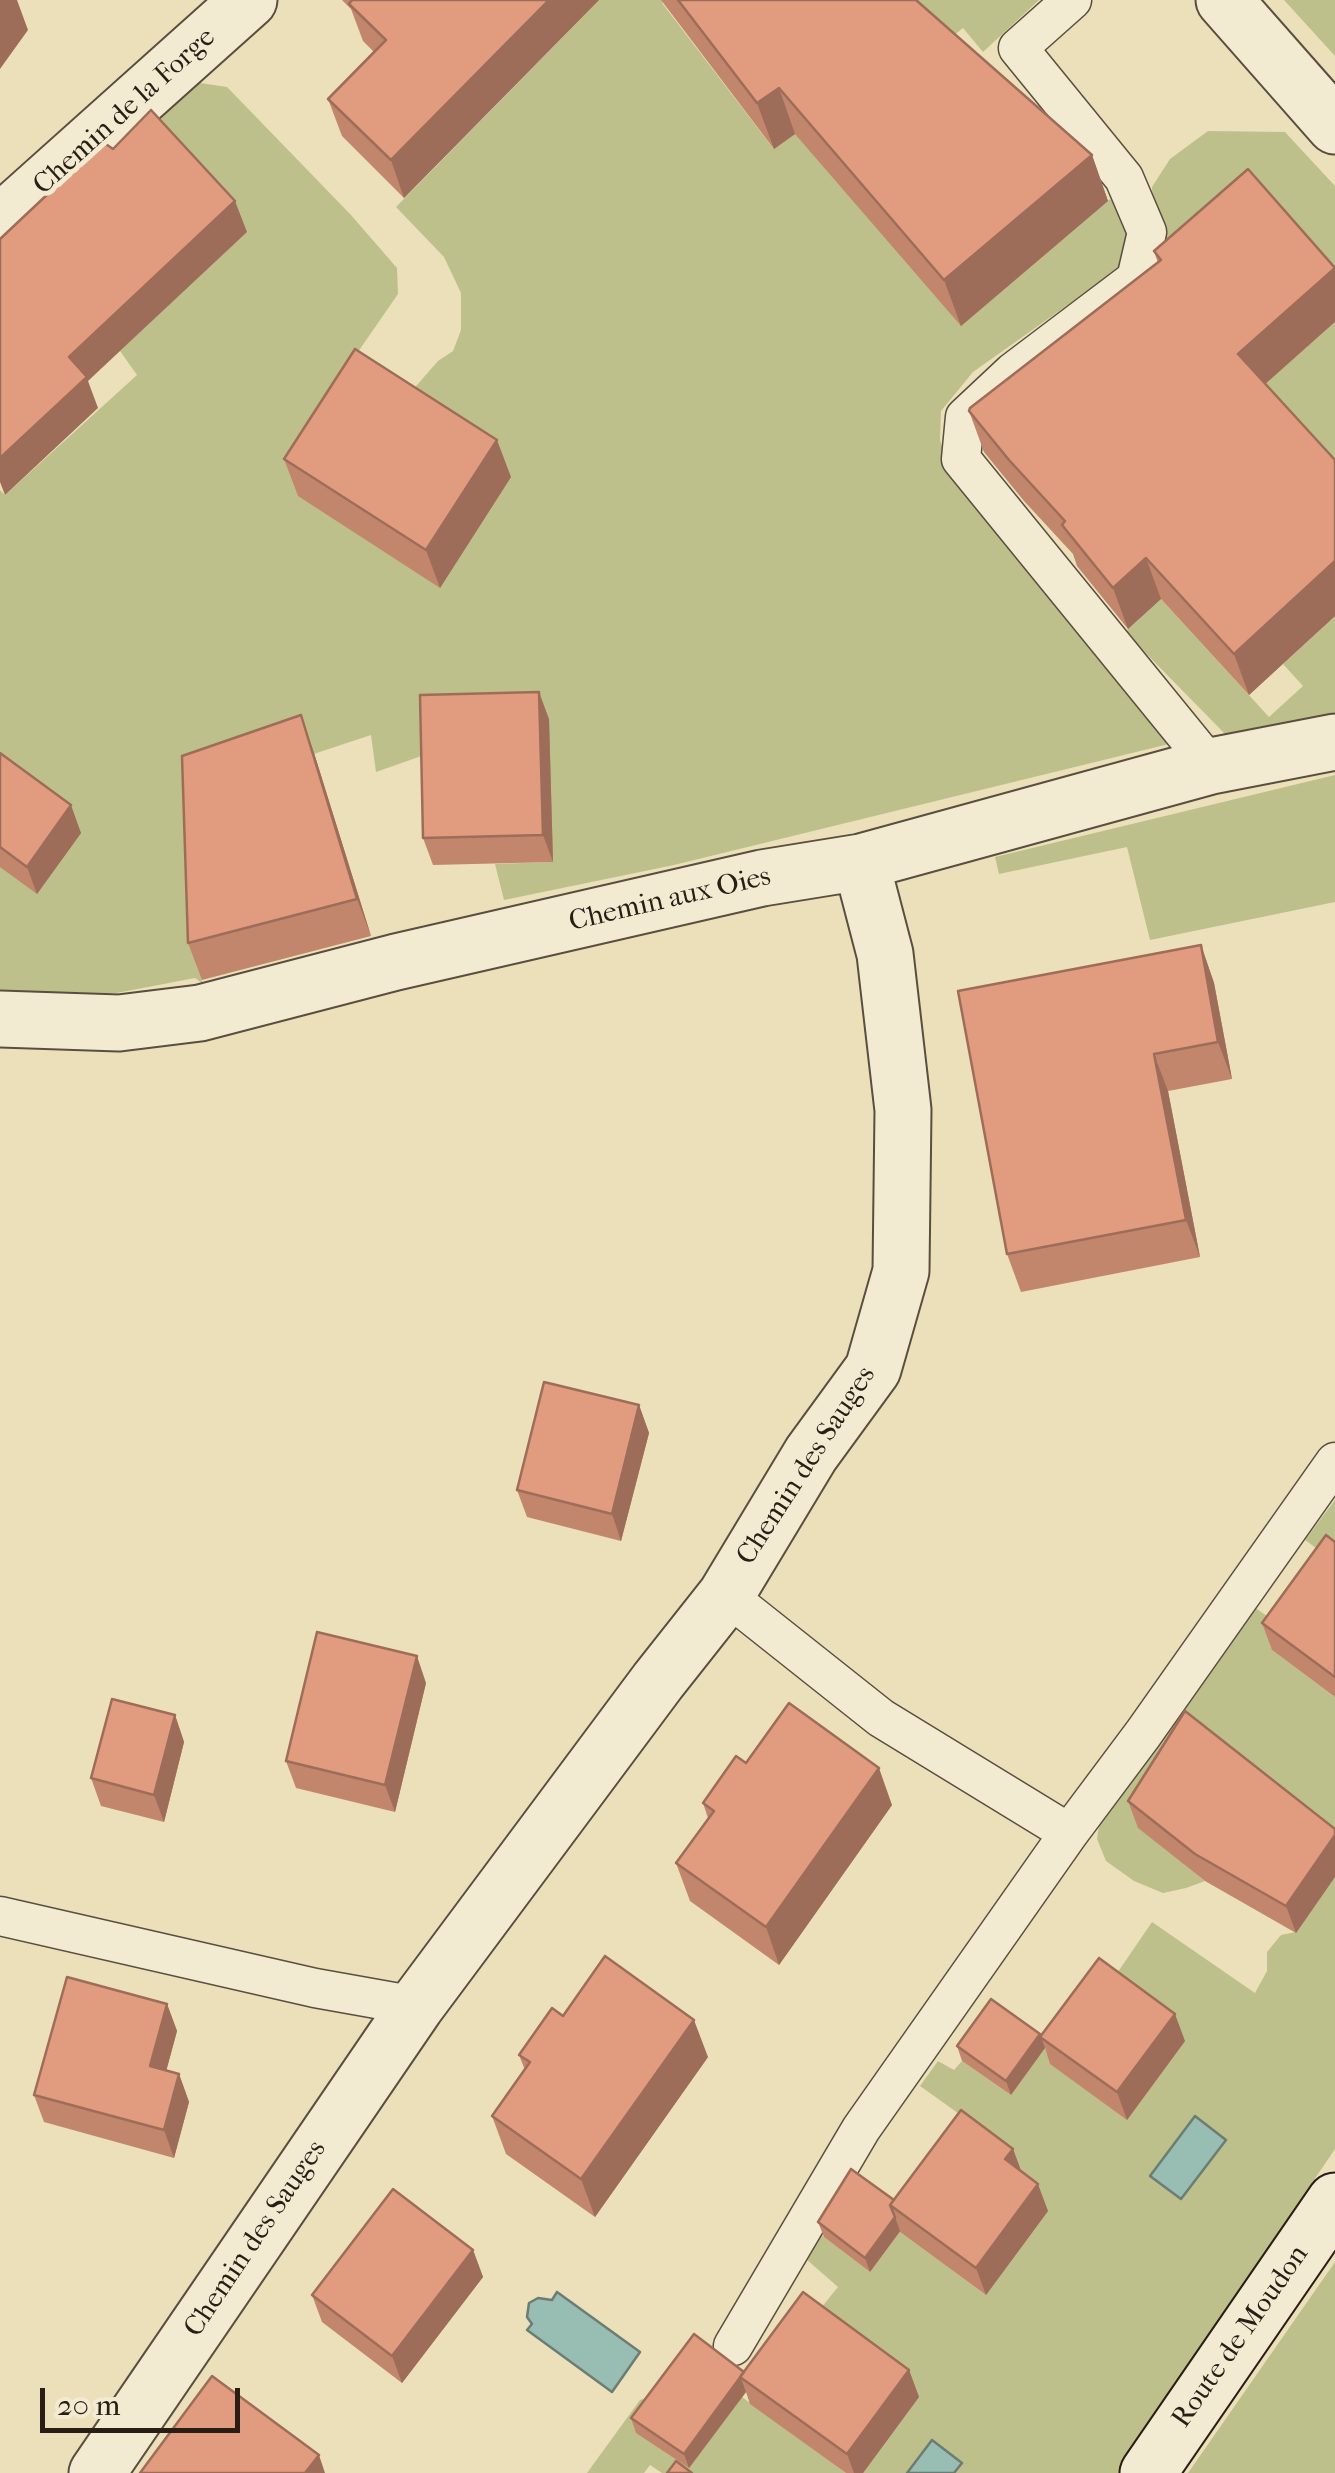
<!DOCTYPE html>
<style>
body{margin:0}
#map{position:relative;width:1335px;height:2473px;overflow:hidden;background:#ebe0b9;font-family:"IM FELL French Canon",serif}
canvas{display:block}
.scale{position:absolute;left:40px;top:2388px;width:200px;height:45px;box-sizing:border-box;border:5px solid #291d16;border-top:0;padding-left:12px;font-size:30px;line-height:35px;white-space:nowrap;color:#291d16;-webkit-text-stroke:8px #f2ebd2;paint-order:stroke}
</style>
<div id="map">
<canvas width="1335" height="2473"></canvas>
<div class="scale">20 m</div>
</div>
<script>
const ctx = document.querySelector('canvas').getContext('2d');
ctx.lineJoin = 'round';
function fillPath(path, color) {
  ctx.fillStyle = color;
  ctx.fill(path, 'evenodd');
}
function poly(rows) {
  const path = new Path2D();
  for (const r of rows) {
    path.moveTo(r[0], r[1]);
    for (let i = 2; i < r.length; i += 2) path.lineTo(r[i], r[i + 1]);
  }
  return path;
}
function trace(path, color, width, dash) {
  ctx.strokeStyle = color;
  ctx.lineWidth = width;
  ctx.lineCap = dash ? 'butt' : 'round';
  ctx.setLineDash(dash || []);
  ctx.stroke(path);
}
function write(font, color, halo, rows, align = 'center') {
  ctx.font = font + ' "IM FELL French Canon",serif';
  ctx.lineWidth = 10;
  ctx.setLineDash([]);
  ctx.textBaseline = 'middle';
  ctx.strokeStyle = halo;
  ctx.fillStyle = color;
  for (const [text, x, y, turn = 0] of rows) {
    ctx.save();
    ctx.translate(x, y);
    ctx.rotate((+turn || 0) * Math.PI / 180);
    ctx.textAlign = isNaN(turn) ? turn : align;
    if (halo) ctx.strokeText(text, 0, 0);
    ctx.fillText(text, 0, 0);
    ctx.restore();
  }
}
const green = poly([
 [599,0,665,0,662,3,773,148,811,123,961,325,1110,199,1139,231,1124,265,973,372,941,411,940,440,949,469,1169,744,674,865,504,900,495,864,552,862,430,753,376,772,371,735,196,793,202,983,195,978,106,995,0,994,0,490,5,495,137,375,120,351,246,232,145,128,194,82,227,87,351,215,397,268,398,294,351,362,403,401,438,361,453,351,461,330,461,293,444,257,396,207],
 [881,0,1039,0,983,52,963,28,937,49],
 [1284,0,1335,0,1335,56],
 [1208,131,1285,132,1335,186,1335,293,1169,292,1154,231,1152,187,1170,159],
 [1335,322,1335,485,1256,392],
 [1161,599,1269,717,1303,686,1283,664,1335,616,1335,716,1228,737,1125,632],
 [1335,775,1335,902,1150,940,1127,847,999,874,995,857],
 [1335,1500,1335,1562,1305,1540],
 [1254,1607,1287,1630,1272,1650,1335,1697,1335,1849,1139,1828,1205,1881,1186,1888,1163,1893,1134,1881,1106,1861,1097,1839,1102,1807],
 [1335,1877,1335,2149,1245,2281,1122,2473,863,2473,812,2319,838,2287,806,2259,819,2233,870,2272,900,2232,986,2295,979,2128,920,2086,938,2061,954,2070,962,2061,1011,2095,1045,2048,1051,2064,1128,2119,1109,1985,1152,1922,1255,1993,1267,1971,1267,1952,1281,1935,1296,1932],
 [1335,2262,1335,2473,1188,2473],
 [667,2392,718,2429,742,2397,846,2473,662,2473,650,2465,644,2473,587,2473,640,2400]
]);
const water = poly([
 [1195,2116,1226,2140,1181,2199,1150,2176,1195,2116],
 [557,2292,640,2352,612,2392,527,2330,532,2324,527,2317,529,2303,538,2298,552,2300,557,2292],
 [932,2440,962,2463,954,2473,907,2473,932,2440]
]);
const service = poly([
 [1072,0,1018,48,1124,178,1147,232,1136,279,1013,372,965,417,961,459,1211,766],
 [726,1595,881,1718,1069,1833,1143,1734,1335,1462],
 [0,1916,315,1988,416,2006],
 [733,2346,861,2129,1069,1833]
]);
const minor = poly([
 [0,223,249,0],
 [0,1019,119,1023,200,1013,396,962,762,878,861,862,1211,766,1335,742],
 [97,2473,416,2006,658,1681,726,1595,811,1454,873,1369,901,1271,903,1110,885,954,861,862]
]);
const tertiary = poly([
 [1224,0,1335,126]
]);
const secondary = poly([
 [1148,2473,1335,2201]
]);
const wall = poly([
 [342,0,599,0,404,198,342,136,328,99,374,52,363,41,351,9],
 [661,0,916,0,1092,155,1108,201,961,326,795,134,774,149],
 [1154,251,1265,384,1335,460,1335,616,1249,695,1161,599,1128,629,1077,566,1073,554,1024,501,984,452,969,411,1158,263],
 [284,459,511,477,440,588,298,496],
 [549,719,553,862,433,865,423,838],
 [0,753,81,833,37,894,0,867],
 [314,753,371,936,202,980,188,943],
 [1201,945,1214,983,1232,1079,1168,1091,1200,1257,1021,1292,1007,1254],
 [639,1405,649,1433,621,1541,527,1517,517,1490],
 [1335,1542,1335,1697,1272,1650,1262,1623],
 [426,1683,395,1812,296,1788,286,1761],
 [175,1715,184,1742,164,1822,101,1806,91,1778],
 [1128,1801,1335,1829,1335,1877,1296,1933,1205,1881,1138,1828],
 [703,1803,892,1805,779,1965,690,1901,676,1863,708,1818],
 [167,2004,177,2031,166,2071,179,2074,189,2102,174,2158,44,2122,34,2095],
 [563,2016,708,2057,595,2217,506,2154,492,2116,525,2070,519,2055],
 [1040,2034,1040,2037,1185,2041,1127,2120,1050,2064,1045,2048,1011,2095,962,2061,957,2046],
 [1013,2149,1021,2171,1048,2211,986,2295,900,2232,870,2272,824,2237,818,2222,894,2200],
 [473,2250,483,2277,402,2383,322,2322,312,2295],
 [909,2370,919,2397,863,2473,846,2473,750,2404,746,2392,689,2468,636,2433,631,2418,744,2372]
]);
const shadedWall = poly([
 [0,0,17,0,28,30,0,69],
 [549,0,599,0,404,198,391,160],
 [779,88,795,134,774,149,757,103],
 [1092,155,1108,201,961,326,944,280],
 [235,201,247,232,88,381,98,408,5,495,0,482,0,458,69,357],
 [1335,268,1335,322,1253,395,1238,354],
 [497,440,511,477,440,588,426,550],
 [1146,558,1161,599,1128,629,1113,588],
 [1335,561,1335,616,1249,695,1234,654],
 [539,692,549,719,553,862,543,835],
 [301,715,314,753,371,936,357,899],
 [71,805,81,833,37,894,27,867],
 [1201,945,1214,983,1232,1079,1218,1042],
 [1154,1054,1168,1091,1200,1257,1186,1220],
 [639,1405,649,1433,621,1541,612,1514],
 [417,1656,426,1683,395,1812,385,1785],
 [175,1715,184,1742,164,1822,154,1795],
 [879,1768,892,1805,779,1965,766,1927],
 [1335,1835,1335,1877,1296,1933,1286,1906],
 [167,2004,177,2031,160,2094,150,2066],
 [1175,2014,1185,2041,1127,2120,1117,2092],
 [694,2020,708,2057,595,2217,581,2179],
 [1040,2034,1045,2048,1011,2095,1006,2081],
 [179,2074,189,2102,174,2158,164,2130],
 [1013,2149,1023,2176,1005,2159],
 [1038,2184,1048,2211,986,2295,976,2268],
 [895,2217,900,2231,870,2272,865,2258],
 [473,2250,483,2277,402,2383,392,2356],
 [909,2370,919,2397,863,2473,854,2473,847,2454],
 [741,2378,746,2392,689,2468,684,2454],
 [319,2455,325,2473,305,2473]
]);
const building = poly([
 [352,0,549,0,391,160,328,99,386,40,349,4,352,0],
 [678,0,916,0,1092,155,944,280,779,88,757,103,678,0],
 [151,110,235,201,69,357,87,377,0,458,0,239,103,142,113,149,151,110],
 [1248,169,1335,268,1238,354,1335,460,1335,561,1234,654,1146,558,1113,588,1062,525,1065,521,1009,460,969,411,970,408,1161,260,1154,251,1248,169],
 [355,349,497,440,426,550,284,459,355,349],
 [539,692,543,835,423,838,420,695,539,692],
 [301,715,357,899,188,943,182,756,301,715],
 [0,753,71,805,27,867,0,847,0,753],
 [1201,945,1218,1042,1154,1054,1186,1220,1007,1254,958,991,1201,945],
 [544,1382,639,1405,612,1514,517,1490,544,1382],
 [1326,1535,1335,1542,1335,1677,1262,1623,1326,1535],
 [317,1632,417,1656,385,1785,286,1761,317,1632],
 [112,1699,175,1715,154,1795,91,1778,112,1699],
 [789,1703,879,1768,766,1927,676,1863,714,1811,703,1803,736,1756,746,1763,789,1703],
 [1185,1711,1335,1829,1335,1835,1286,1906,1195,1854,1128,1801,1185,1711],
 [605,1956,694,2020,581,2179,492,2116,530,2062,519,2055,552,2008,563,2016,605,1956],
 [1099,1958,1175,2014,1117,2092,1040,2037,1099,1958],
 [67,1977,167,2004,150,2066,179,2074,164,2130,34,2095,67,1977],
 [991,1999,1040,2034,1006,2081,957,2046,991,1999],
 [961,2110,1013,2149,1005,2159,1038,2184,976,2268,890,2205,961,2110],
 [851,2169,894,2200,890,2205,895,2217,865,2258,818,2222,851,2169],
 [393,2189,473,2250,392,2356,312,2295,393,2189],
 [803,2292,909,2370,847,2454,740,2377,803,2292],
 [694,2334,744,2372,684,2454,631,2418,694,2334],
 [212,2376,319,2455,305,2473,140,2473,212,2376],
 [676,2461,692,2473,667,2473,676,2461]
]);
const streetNames = [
 ["Chemin de la Forge",125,112,-42],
 ["Chemin aux Oies",670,900,-13],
 ["Chemin des Sauges",807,1466,-57],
 ["Chemin des Sauges",256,2239,-56],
 ["Route de Moudon",1241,2337,-55]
];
fillPath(green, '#bec08b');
fillPath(water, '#98bdb2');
trace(water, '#6c7d74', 2.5);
trace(service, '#5a4e3f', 41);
trace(minor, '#5a4e3f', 59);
trace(tertiary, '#5a4e3f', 59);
trace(secondary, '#291d16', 59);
trace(service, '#f2ebd2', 38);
trace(minor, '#f2ebd2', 55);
trace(tertiary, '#f2ebd2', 55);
trace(secondary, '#f2ebd2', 55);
fillPath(wall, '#c2866d');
fillPath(shadedWall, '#9e6d59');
fillPath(building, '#e19c7f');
trace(building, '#9e6d59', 2.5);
write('28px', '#291d16', '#f2ebd2', streetNames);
</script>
